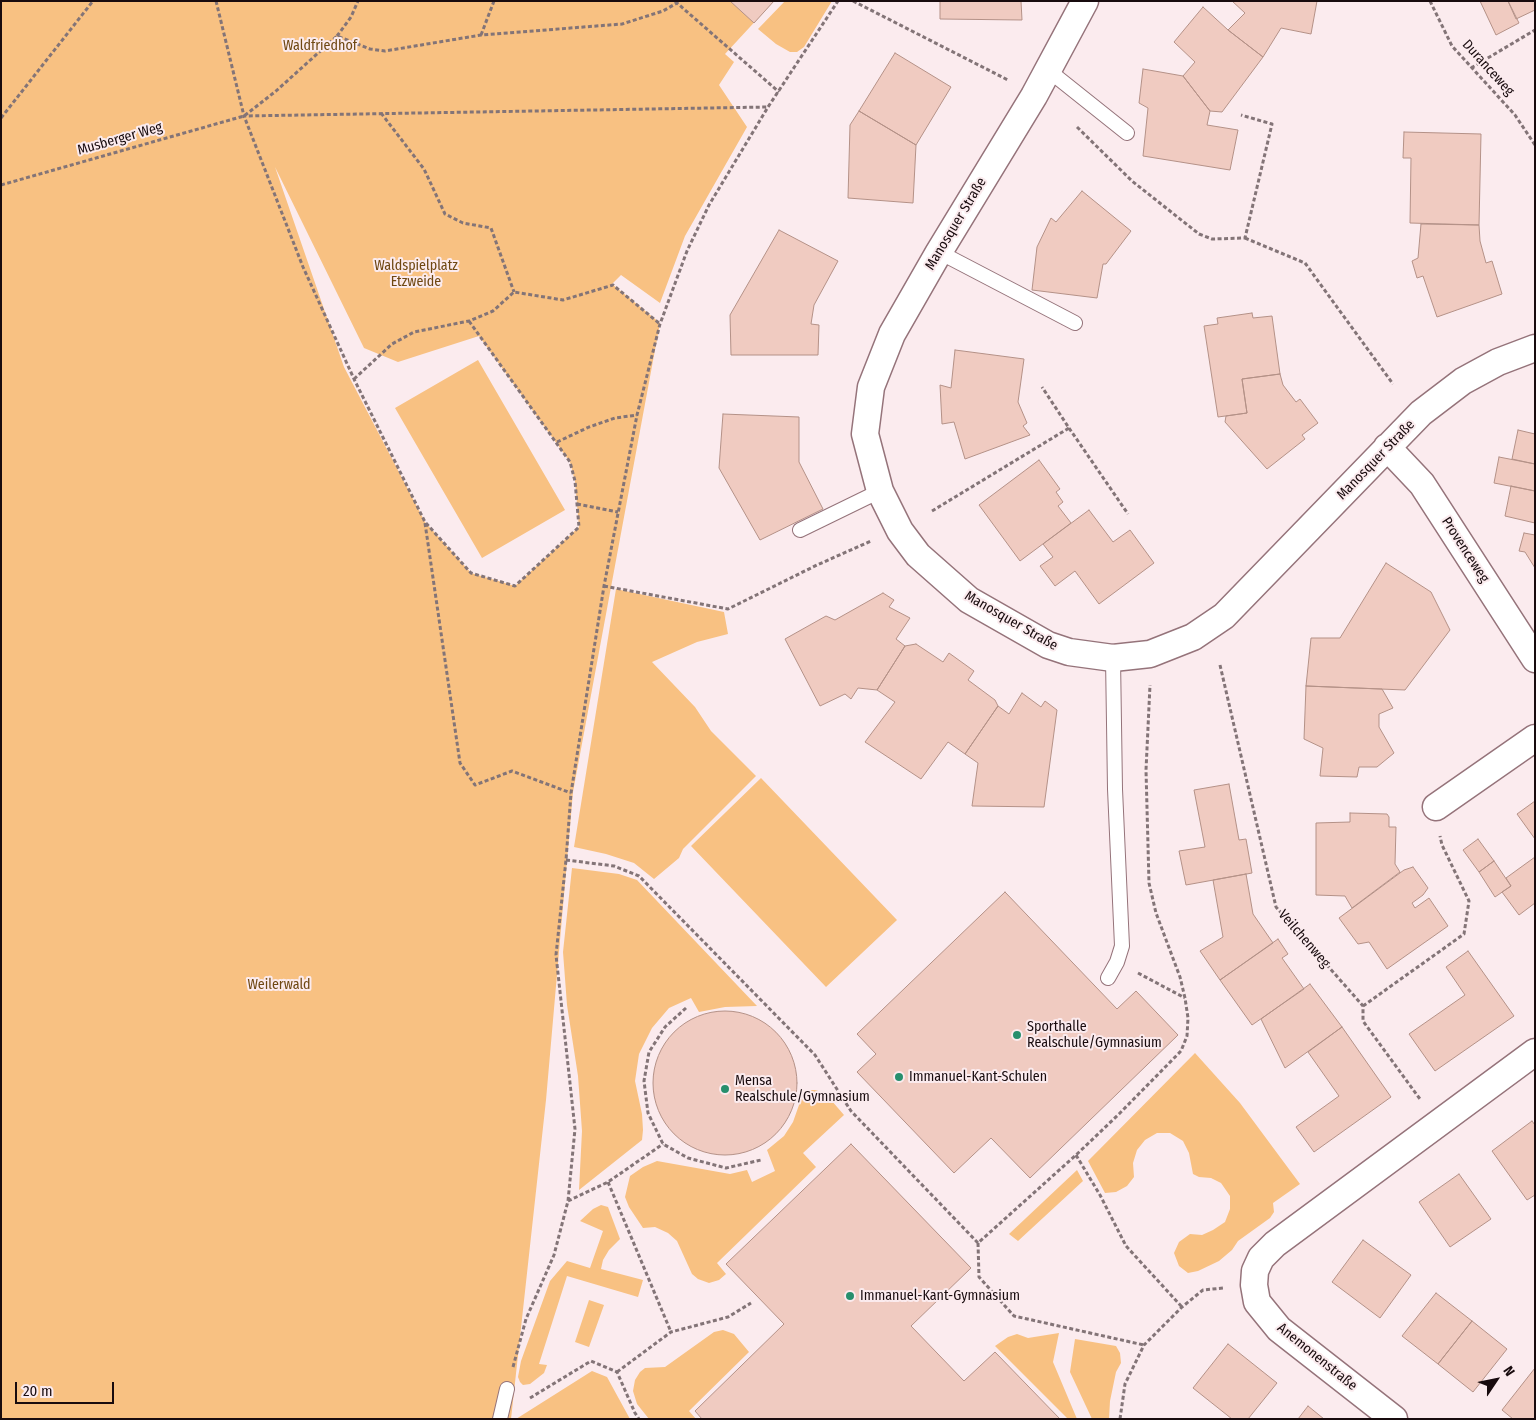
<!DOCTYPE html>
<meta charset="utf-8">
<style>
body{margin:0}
#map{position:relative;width:1536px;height:1420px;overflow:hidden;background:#fbebee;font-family:"Fira Sans Condensed",sans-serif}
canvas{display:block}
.frame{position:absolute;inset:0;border:2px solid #180b0e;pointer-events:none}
.north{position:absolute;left:1471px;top:1355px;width:50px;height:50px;-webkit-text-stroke:4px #fbebee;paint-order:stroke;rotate:56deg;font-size:14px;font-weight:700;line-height:20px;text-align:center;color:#180b0e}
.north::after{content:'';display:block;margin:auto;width:18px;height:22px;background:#180b0e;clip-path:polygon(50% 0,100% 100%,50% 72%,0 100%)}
.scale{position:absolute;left:15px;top:1382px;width:99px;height:22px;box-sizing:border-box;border:2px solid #180b0e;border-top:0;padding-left:6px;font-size:15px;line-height:18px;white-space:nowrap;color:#180b0e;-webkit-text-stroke:4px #fbebee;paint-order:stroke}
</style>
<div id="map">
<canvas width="1536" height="1420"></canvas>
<div class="frame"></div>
<div class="north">N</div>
<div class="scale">20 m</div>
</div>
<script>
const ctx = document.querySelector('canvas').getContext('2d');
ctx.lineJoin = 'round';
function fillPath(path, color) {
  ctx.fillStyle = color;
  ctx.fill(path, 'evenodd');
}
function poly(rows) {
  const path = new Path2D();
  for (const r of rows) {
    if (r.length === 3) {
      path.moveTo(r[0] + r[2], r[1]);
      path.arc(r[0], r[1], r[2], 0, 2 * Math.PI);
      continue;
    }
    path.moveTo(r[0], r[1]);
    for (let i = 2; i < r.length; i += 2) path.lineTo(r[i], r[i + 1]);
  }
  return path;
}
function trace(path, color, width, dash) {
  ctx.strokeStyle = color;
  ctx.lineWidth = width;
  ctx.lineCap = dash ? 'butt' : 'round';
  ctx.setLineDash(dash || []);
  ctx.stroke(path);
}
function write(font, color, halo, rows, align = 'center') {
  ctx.font = font + ' "Fira Sans Condensed",sans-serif';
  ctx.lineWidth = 4;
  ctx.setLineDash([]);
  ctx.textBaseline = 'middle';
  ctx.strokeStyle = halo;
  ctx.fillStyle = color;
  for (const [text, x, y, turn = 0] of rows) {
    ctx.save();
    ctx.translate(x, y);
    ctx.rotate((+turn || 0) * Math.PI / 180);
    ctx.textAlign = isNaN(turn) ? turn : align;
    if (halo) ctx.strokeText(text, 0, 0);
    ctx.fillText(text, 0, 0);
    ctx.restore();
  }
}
const green = poly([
 [1,1,774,1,725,54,734,62,719,85,747,127,685,236,660,303,621,275,612,284,660,323,573,792,546,1100,511,1419,1,1419],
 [275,167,364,348,398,362,479,336,570,462,575,481,579,527,515,586,471,573,425,522,344,367],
 [785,1,832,1,804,47,797,52,790,52,776,44,758,29],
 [478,360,565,510,482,558,395,408],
 [616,589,724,612,728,634,697,642,652,662,695,707,711,731,756,776,683,849,679,858,654,879,634,863,606,854,574,847],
 [761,778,897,920,826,987,691,846],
 [572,868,619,874,637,880,757,1006,725,1007,699,1012,691,998,669,1008,652,1028,639,1054,635,1081,642,1114,643,1130,642,1140,579,1190,582,1131,578,1076,567,1005,563,952],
 [1195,1053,1240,1103,1300,1184,1273,1203,1274,1212,1270,1218,1238,1241,1232,1250,1219,1261,1198,1271,1188,1273,1179,1266,1174,1253,1179,1242,1190,1234,1202,1235,1213,1230,1225,1222,1230,1209,1230,1196,1221,1183,1211,1178,1199,1177,1193,1174,1189,1153,1183,1141,1170,1133,1157,1133,1145,1140,1137,1150,1133,1163,1134,1177,1127,1186,1116,1192,1105,1193,1088,1161],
 [801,1090,815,1090,825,1093,844,1115,803,1153,816,1167,717,1263,726,1274,719,1280,709,1283,698,1279,692,1274,677,1241,668,1233,655,1227,643,1228,629,1207,625,1197,630,1176,643,1167,657,1161,730,1174,747,1170,752,1182,775,1171,767,1150,784,1136,793,1122,799,1105],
 [1077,1170,1083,1181,1018,1241,1009,1234],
 [601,1205,608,1207,620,1239,609,1250,603,1260,601,1269,643,1280,638,1297,567,1276,539,1364,547,1365,544,1373,530,1384,523,1385,520,1382,518,1377,521,1361,550,1281,567,1261,590,1268,603,1231,580,1221,593,1209],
 [589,1300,604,1305,589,1347,575,1342],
 [723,1330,734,1334,749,1352,689,1411,696,1419,649,1419,637,1404,633,1391,635,1380,640,1372,645,1368,665,1367,714,1332],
 [1059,1333,1053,1362,1077,1419,1068,1419,995,1346,1008,1337,1017,1334,1028,1338],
 [1075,1339,1116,1346,1120,1353,1121,1363,1116,1372,1110,1401,1109,1419,1092,1419,1070,1372],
 [592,1371,607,1377,630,1419,516,1419]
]);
const building = poly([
 [730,1,774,1,754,23,730,1],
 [940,1,1021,1,1022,20,940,19,940,1],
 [1232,1,1317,1,1311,34,1281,28,1263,57,1228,30,1245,13,1232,1],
 [1480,1,1508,1,1519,23,1496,35,1480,1],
 [1508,1,1535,1,1535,10,1516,19,1508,1],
 [1203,7,1228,30,1263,57,1222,112,1210,111,1183,76,1195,62,1174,42,1203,7],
 [895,53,951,87,916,145,859,111,895,53],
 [1143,69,1183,76,1210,111,1207,125,1238,130,1230,170,1143,156,1148,108,1139,103,1143,69],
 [859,111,916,145,913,203,848,198,850,125,859,111],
 [1404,132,1481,134,1479,225,1410,223,1411,158,1403,158,1404,132],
 [1082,191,1131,231,1106,264,1103,264,1097,298,1032,290,1037,247,1051,218,1056,222,1082,191],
 [1421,224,1479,225,1480,241,1486,263,1492,261,1502,294,1437,317,1423,276,1417,278,1412,261,1418,258,1421,224],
 [779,230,838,261,814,305,811,324,819,325,818,355,731,355,730,315,779,230],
 [1252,313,1253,318,1272,316,1280,374,1242,379,1247,413,1218,417,1204,326,1218,324,1217,318,1252,313],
 [955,350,1024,359,1018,402,1027,423,1023,426,1030,435,965,459,954,422,942,424,940,385,951,388,955,350],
 [1280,374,1283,385,1296,402,1300,399,1318,423,1302,435,1305,439,1267,469,1225,422,1226,416,1247,413,1242,379,1280,374],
 [723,414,799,417,799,462,823,509,760,540,719,468,723,414],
 [1518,430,1535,434,1535,464,1512,459,1518,430],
 [1499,457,1535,464,1535,491,1494,483,1499,457],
 [1039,460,1060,489,1056,492,1063,502,1058,506,1071,523,1020,561,979,505,1039,460],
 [1511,486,1535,491,1535,523,1505,516,1511,486],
 [1089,510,1113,542,1130,530,1154,563,1099,604,1075,571,1055,586,1040,566,1053,557,1043,544,1089,510],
 [1524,533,1535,535,1535,568,1525,552,1519,551,1524,533],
 [1386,563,1431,592,1450,630,1405,690,1306,686,1311,638,1340,638,1386,563],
 [883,593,894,600,889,607,910,618,896,639,905,646,877,690,858,688,851,699,845,694,820,706,785,639,826,616,835,620,883,593],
 [916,644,943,662,949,653,974,671,968,680,995,700,998,706,965,754,948,742,921,779,865,742,895,702,877,690,905,646,916,644],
 [1306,686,1382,689,1393,708,1379,714,1379,727,1394,753,1377,767,1359,767,1357,777,1320,776,1323,748,1304,739,1306,686],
 [1022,693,1041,707,1045,701,1057,710,1044,807,972,806,978,763,965,754,998,706,1009,714,1022,693],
 [1229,784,1239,840,1246,839,1252,873,1186,885,1179,851,1205,847,1194,790,1229,784],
 [1535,801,1535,839,1517,814,1535,801],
 [1350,813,1387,814,1389,817,1389,827,1396,827,1395,864,1400,872,1352,908,1345,896,1316,895,1316,823,1350,822,1350,813],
 [1478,839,1494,861,1479,872,1463,850,1478,839],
 [1535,857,1535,903,1519,915,1502,892,1511,886,1506,878,1535,857],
 [1494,861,1511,886,1495,897,1479,872,1494,861],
 [1413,867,1428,888,1423,895,1412,903,1415,908,1429,898,1448,926,1387,969,1369,942,1358,944,1339,918,1404,870,1413,867],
 [1246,874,1253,914,1273,943,1220,980,1200,951,1223,937,1213,880,1246,874],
 [1005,892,1117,1009,1136,991,1178,1035,1030,1178,991,1138,954,1173,857,1072,876,1054,857,1034,1005,892],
 [1278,939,1288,954,1282,958,1304,989,1252,1025,1220,980,1278,939],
 [1468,951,1514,1016,1435,1071,1409,1034,1465,995,1446,967,1468,951],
 [1310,984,1342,1027,1285,1068,1261,1019,1310,984],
 [725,1083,72],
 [1342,1027,1391,1097,1314,1152,1296,1127,1339,1096,1308,1052,1342,1027],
 [1532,1121,1535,1125,1535,1195,1527,1200,1492,1151,1532,1121],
 [851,1144,971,1268,911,1326,964,1381,995,1352,1060,1419,702,1419,695,1411,784,1324,726,1264,851,1144],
 [1459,1174,1491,1219,1450,1247,1419,1202,1459,1174],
 [1363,1240,1411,1275,1380,1318,1332,1282,1363,1240],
 [1436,1293,1472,1321,1438,1364,1402,1336,1436,1293],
 [1472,1321,1507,1349,1473,1392,1438,1364,1472,1321],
 [1228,1344,1277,1383,1248,1419,1232,1419,1193,1388,1228,1344],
 [1535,1368,1535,1419,1513,1419,1502,1410,1535,1368],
 [1308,1406,1324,1419,1298,1419,1308,1406]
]);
const path = poly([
 [216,1,244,116],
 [675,1,677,3,679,1],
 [853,1,1008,80],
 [1430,1,1452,46,1515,115,1535,145],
 [481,35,494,1],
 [337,36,351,17,358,1],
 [1471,68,1535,30],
 [381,113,424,169,445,214,463,223,491,228,514,292],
 [1,118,93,1],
 [1077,127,1132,181,1199,234,1212,239,1245,238,1272,124,1241,115],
 [1,185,244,116,276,91,337,36,370,49,385,51,481,35,622,24,663,11,677,3,779,92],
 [1245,238,1305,263,1393,384],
 [469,321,570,462,575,481,579,527,515,586,471,573,425,522,354,379,303,267,244,116,767,107],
 [354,379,392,344,414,332,469,321,493,311,514,292,563,300,613,285,660,324],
 [1069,428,1128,514],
 [557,442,589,427,615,418,637,415],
 [577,504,618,512],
 [932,511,1069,428,1042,387],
 [425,523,460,763,475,785,512,771,571,793],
 [604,586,728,609,817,565,871,541],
 [1220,665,1276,907,1363,1006,1363,1021,1420,1099],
 [566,860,614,866,639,876,815,1055,851,1111,978,1243,1076,1155,1119,1114,1181,1051,1187,1036,1188,1018,1185,998,1180,977,1156,913,1149,883,1146,770,1150,685],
 [1138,973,1185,998],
 [1363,1006,1464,934,1469,901,1442,845,1440,836],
 [686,1008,665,1027,649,1052,644,1081,648,1113,663,1144,688,1158,726,1168,761,1160],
 [1076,1155,1100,1195,1126,1246,1182,1307],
 [608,1182,671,1332],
 [568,1201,608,1182,663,1144],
 [978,1243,979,1277,1014,1316,1144,1345],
 [513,1367,526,1319,554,1255,568,1201,575,1129,556,955,566,860,571,793,604,586,637,415,660,324,687,251,709,205,768,107,838,1],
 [617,1372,671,1332,728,1317,751,1303],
 [530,1398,591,1361,617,1372,635,1413,639,1419],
 [1120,1419,1125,1384,1144,1345,1182,1307,1203,1290,1223,1288]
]);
const service = poly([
 [1048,70,1127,133],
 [939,252,1075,323],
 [800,530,880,491],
 [1108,978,1117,962,1122,946,1115,789,1113,658],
 [500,1419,507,1389]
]);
const minor = poly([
 [1085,1,1034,96,939,252,892,334,871,387,865,434,880,491,900,531,918,555,969,600,1048,645,1069,652,1113,658,1150,654,1193,637,1224,616,1421,413,1463,381,1498,362,1535,348],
 [1387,447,1422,484,1535,659],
 [1436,807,1535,738],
 [1394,1419,1279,1329,1257,1302,1254,1285,1255,1271,1261,1258,1275,1244,1535,1052]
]);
const markers = [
 [1017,1035,5,"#278f6d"],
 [899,1077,5,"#278f6d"],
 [725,1089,5,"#278f6d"],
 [850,1296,5,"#278f6d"]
];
const parkNames = [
 ["Waldfriedhof",320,46],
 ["Waldspielplatz",416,266],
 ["Etzweide",416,282],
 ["Weilerwald",279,985]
];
const streetNames = [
 ["Duranceweg",1488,68,48],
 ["Musberger Weg",120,139,-16],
 ["Manosquer Straße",956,224,-59],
 ["Manosquer Straße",1376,460,-46],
 ["Provenceweg",1465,550,57],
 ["Manosquer Straße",1011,621,30],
 ["Veilchenweg",1304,939,49],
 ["Anemonenstraße",1317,1357,39]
];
const poiNames = [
 ["Sporthalle",1027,1027],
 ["Realschule/Gymnasium",1027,1043],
 ["Immanuel-Kant-Schulen",909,1077],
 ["Mensa",735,1081],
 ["Realschule/Gymnasium",735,1097],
 ["Immanuel-Kant-Gymnasium",860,1296]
];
fillPath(green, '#f8c182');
fillPath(building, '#f0cbc1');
trace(building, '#b49187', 1);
trace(service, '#95737a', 16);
trace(minor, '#95737a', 29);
trace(path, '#837477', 3, [4, 2.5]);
trace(service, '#fff', 14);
trace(minor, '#fff', 26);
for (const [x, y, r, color] of markers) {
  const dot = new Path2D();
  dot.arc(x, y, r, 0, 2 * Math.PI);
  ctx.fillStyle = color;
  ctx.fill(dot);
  trace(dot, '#fbebee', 2);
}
write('14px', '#6f4711', '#fbebee', parkNames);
write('14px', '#180b0e', '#fbebee', streetNames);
write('14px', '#180b0e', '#fbebee', poiNames, 'left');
</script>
